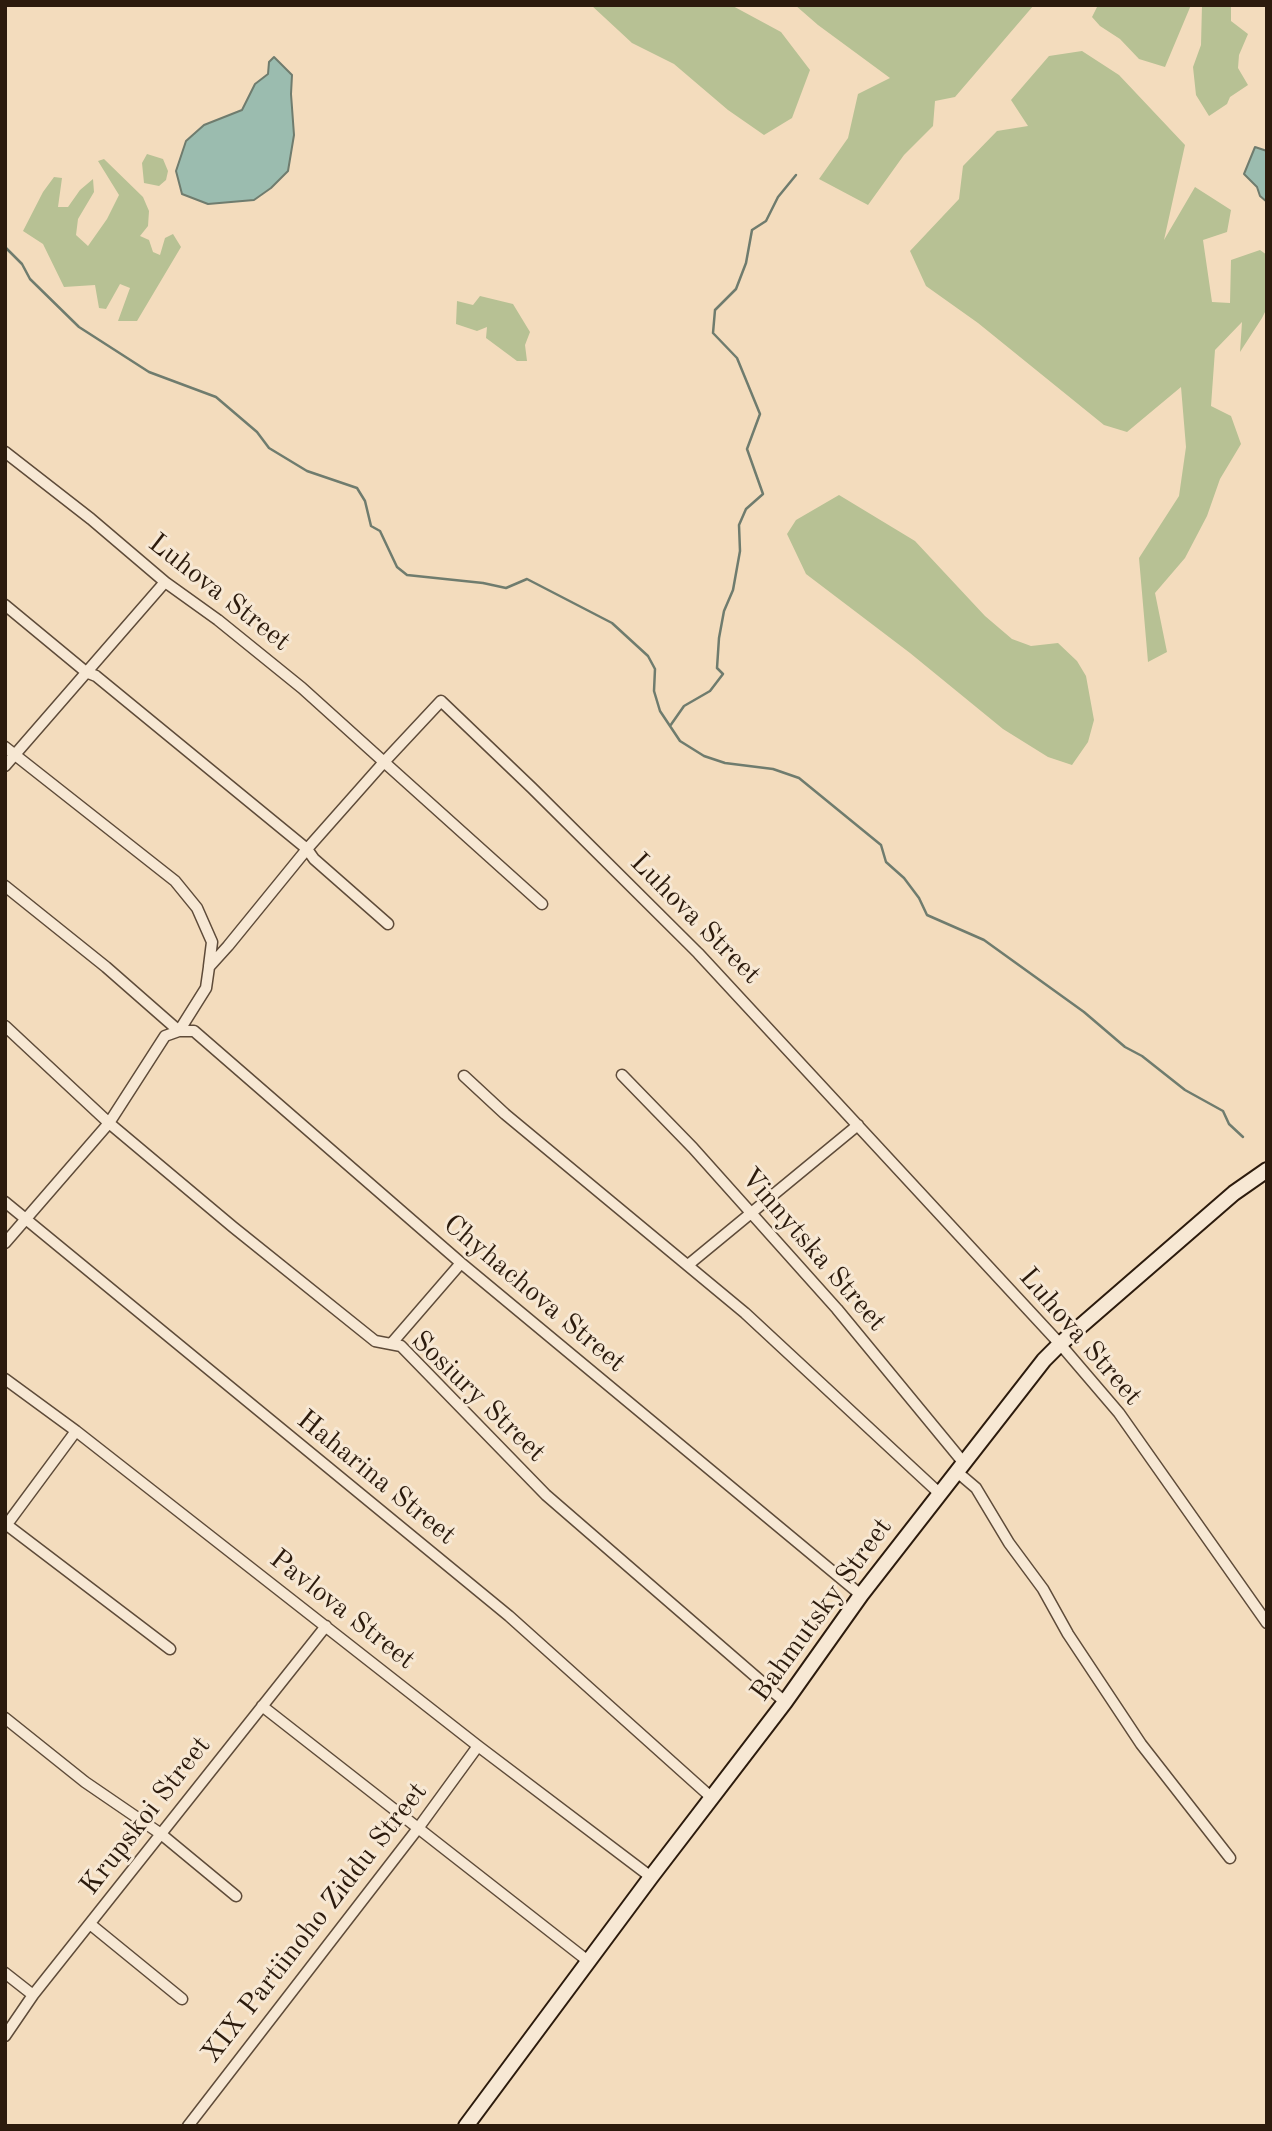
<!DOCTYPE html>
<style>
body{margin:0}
#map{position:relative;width:1272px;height:2131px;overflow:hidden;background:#f3dcbd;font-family:"Old Standard TT",serif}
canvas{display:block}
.frame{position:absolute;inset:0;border:7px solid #2c1b0d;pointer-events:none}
</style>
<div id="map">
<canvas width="1272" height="2131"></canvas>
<div class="frame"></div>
</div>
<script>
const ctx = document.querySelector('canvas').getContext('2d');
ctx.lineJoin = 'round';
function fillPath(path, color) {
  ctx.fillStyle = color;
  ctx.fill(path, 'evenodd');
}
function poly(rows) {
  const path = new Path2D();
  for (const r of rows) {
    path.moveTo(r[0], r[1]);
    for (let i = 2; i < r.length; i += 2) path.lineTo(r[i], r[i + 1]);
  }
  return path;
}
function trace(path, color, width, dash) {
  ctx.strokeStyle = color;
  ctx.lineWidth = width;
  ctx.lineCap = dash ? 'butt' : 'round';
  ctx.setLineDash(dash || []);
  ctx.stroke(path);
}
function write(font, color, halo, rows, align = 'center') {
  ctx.font = font + ' "Old Standard TT",serif';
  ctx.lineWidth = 6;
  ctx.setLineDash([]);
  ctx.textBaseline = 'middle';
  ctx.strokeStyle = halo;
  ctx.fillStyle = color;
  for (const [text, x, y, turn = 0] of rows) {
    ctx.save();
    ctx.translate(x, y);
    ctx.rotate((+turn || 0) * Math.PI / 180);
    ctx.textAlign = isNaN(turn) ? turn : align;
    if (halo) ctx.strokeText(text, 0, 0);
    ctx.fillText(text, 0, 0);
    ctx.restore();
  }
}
const green = poly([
 [591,5,731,5,781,32,810,70,792,118,764,135,728,110,674,64,632,43],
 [795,5,1034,5,955,97,935,101,933,126,904,155,868,205,819,179,848,138,858,94,890,78,818,25],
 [1098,5,1191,5,1165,67,1139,59,1120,39,1100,26,1092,17],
 [1202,5,1231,5,1231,21,1248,34,1239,55,1238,68,1248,85,1230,97,1227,104,1209,116,1196,95,1193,67,1201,45],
 [1082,51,1119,75,1185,145,1164,240,1195,187,1231,210,1227,232,1203,240,1212,302,1230,303,1231,260,1260,250,1267,255,1267,308,1262,318,1240,352,1242,322,1215,350,1211,406,1231,416,1241,444,1220,479,1207,516,1185,558,1155,593,1167,652,1148,662,1139,558,1179,496,1186,447,1181,387,1127,432,1104,425,978,323,926,286,910,251,959,199,963,166,997,131,1028,126,1011,100,1049,56],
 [147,154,163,159,168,171,166,180,159,186,144,183,142,163],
 [104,159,143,197,149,211,148,226,140,236,149,240,153,252,160,255,165,238,173,234,181,247,137,321,118,321,130,288,120,284,106,309,99,308,95,285,64,287,43,244,23,231,43,192,54,177,62,178,58,207,68,207,80,190,93,179,94,192,78,219,76,235,88,246,107,219,119,195,98,161],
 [480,296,513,304,530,332,525,345,527,361,517,361,486,338,487,327,477,331,456,324,457,301,473,305],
 [839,495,915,541,985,616,1012,639,1031,646,1058,643,1077,661,1086,676,1094,720,1088,742,1072,765,1048,757,1003,729,910,653,806,574,787,534,796,520]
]);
const water = poly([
 [274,57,292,75,291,94,294,135,288,171,271,188,254,200,208,204,182,194,176,171,186,141,204,125,242,110,255,84,268,74,269,62,274,57],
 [1255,147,1267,151,1267,202,1260,196,1257,187,1244,174,1255,147]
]);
const stream = poly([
 [5,247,22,264,30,279,79,327,149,372,216,397,257,432,269,448,307,471,357,488,365,501,371,526,380,531,397,567,407,575,483,583,506,588,527,579,612,623,648,656,655,669,654,691,660,711,680,741,704,756,725,763,773,769,799,778,881,845,886,862,904,878,919,898,927,915,984,940,1084,1012,1125,1047,1142,1056,1185,1090,1223,1111,1229,1124,1243,1137],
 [670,726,684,706,710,691,723,674,717,668,719,638,724,611,733,590,740,551,739,525,746,509,763,494,747,449,760,414,737,358,713,333,715,310,736,289,746,263,752,230,766,221,778,197,796,175]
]);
const street = poly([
 [5,452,91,519,165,582,218,620,302,688,384,762,441,701,532,788,698,953,1060,1344,1119,1413,1267,1623],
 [5,605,86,672,96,676,307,849,314,859,388,924],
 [5,747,175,881,197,908,212,942,209,966],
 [5,766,165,582],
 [5,886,106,967,179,1031,194,1031,461,1263,861,1595],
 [5,1026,109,1123,233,1227,375,1341,401,1346,546,1495,785,1702],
 [622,1075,693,1148,837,1309,963,1462],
 [464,1076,505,1114,745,1313,939,1493],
 [5,1202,509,1616,712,1798],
 [5,1243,109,1123,165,1036,179,1031,206,988,209,967,228,946,307,849,384,762,542,904],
 [688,1265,858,1125],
 [391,1344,461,1263],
 [5,1379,76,1431,478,1746,651,1877],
 [956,1471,976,1488,1009,1543,1043,1589,1068,1634,1141,1744,1230,1858],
 [7,1525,170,1649],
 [5,1527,76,1431],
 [262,1706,588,1961],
 [5,1718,85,1782,161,1834,236,1896],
 [90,1924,182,1999],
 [5,1973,33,1995],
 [5,2036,33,1995,326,1626],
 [188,2126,419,1827,478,1746]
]);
const secondary = poly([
 [466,2126,651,1877,785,1702,861,1595,1044,1360,1060,1344,1234,1193,1267,1170]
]);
const streetNames = [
 ["Luhova Street",219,593,38],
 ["Luhova Street",695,919,45],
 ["Vinnytska Street",813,1250,49],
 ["Chyhachova Street",534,1294,40],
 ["Luhova Street",1080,1337,49],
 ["Sosiury Street",478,1397,44],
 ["Haharina Street",376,1478,39],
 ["Pavlova Street",342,1610,38],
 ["Bahmutsky Street",822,1610,-54],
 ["Krupskoi Street",146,1816,-52],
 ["XIX Partiinoho Ziddu Street",315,1923,-52]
];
fillPath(green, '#b7c194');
fillPath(water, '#9bbcaf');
trace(water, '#6f7c6e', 2);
trace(stream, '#6f7c6e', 2.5);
trace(street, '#5e4b39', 13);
trace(secondary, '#2c1b0d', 18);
trace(street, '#f7e8d4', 10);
trace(secondary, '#f7e8d4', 14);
write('28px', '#2c1b0d', '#f7e8d4', streetNames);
</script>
